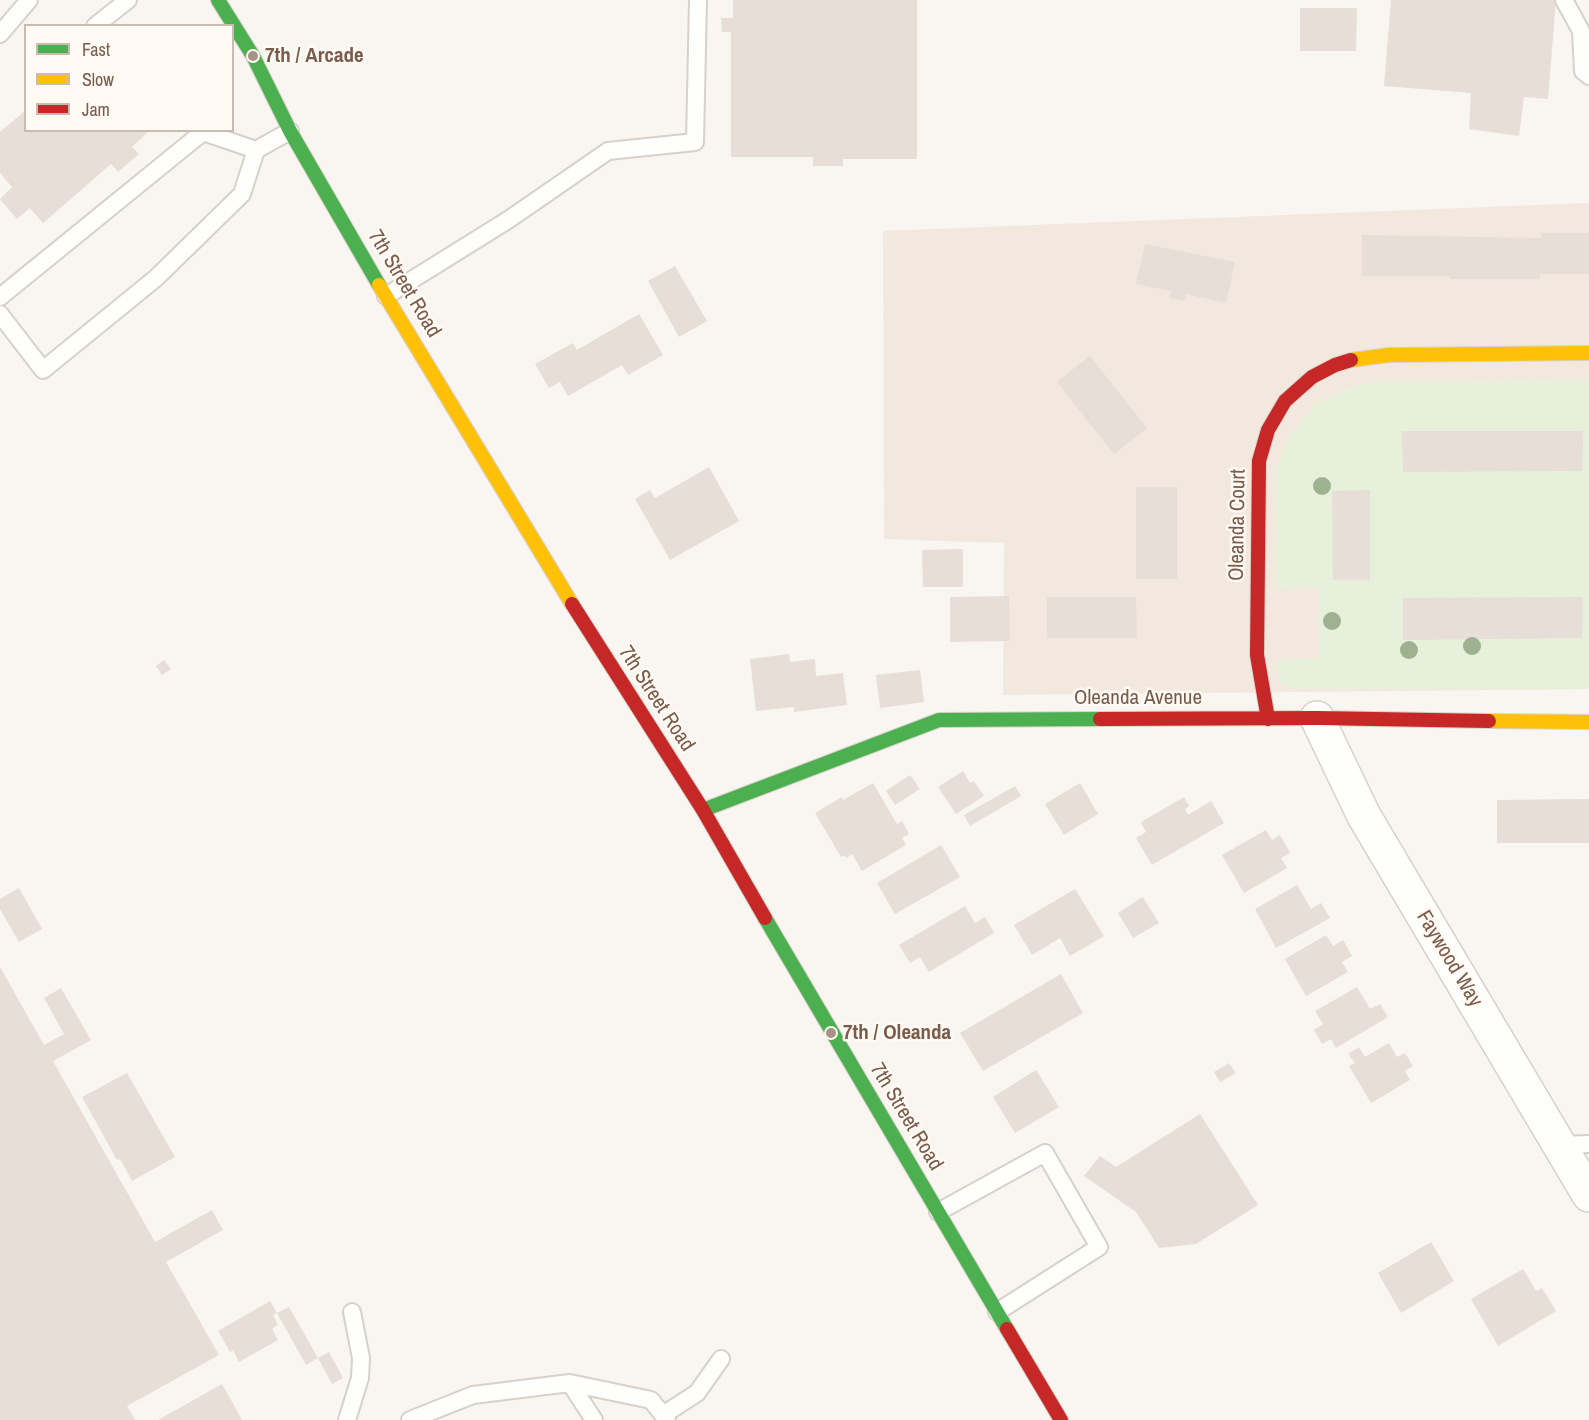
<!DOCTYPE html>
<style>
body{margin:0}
#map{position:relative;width:1589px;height:1420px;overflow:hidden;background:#f9f5f0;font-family:"Archivo Narrow",sans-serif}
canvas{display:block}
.legend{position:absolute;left:24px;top:24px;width:210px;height:108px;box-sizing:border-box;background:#fffaf3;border:2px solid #cabbb1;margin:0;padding:8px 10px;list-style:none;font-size:18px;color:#7a5c4d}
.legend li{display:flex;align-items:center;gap:12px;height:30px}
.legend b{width:30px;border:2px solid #cabbb1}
</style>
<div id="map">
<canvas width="1589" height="1420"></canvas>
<ul class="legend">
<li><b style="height:8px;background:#4caf50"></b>Fast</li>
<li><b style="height:8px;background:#ffc107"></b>Slow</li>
<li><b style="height:8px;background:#c62828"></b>Jam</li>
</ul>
</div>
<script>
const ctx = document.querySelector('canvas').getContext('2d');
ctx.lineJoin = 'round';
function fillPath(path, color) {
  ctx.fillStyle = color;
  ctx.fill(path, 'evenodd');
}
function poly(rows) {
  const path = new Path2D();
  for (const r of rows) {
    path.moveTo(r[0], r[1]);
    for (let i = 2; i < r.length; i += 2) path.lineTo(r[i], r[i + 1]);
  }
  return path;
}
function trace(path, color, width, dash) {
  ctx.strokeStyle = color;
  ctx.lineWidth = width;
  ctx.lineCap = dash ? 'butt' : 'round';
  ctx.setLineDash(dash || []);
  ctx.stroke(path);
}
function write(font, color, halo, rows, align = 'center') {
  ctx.font = font + ' "Archivo Narrow",sans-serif';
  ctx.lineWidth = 5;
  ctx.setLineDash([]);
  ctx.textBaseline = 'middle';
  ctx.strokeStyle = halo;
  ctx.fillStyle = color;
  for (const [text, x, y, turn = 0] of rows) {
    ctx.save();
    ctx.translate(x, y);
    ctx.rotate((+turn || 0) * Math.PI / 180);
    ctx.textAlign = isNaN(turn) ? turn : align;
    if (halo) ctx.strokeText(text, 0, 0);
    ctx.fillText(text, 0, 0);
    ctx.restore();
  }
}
const residential = poly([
 [1589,203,1589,689,1003,695,1004,543,884,539,883,231]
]);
const green = poly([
 [1589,380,1589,689,1298,689,1287,687,1280,680,1277,668,1278,660,1320,658,1319,588,1276,589,1275,484,1277,469,1287,440,1303,419,1314,407,1328,397,1344,390,1360,385,1378,382]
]);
const building = poly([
 [733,0,917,0,917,159,843,159,843,166,813,166,813,157,731,157,731,32,722,32,721,18,733,18],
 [1391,0,1556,0,1548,99,1524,97,1519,136,1469,129,1471,93,1384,86],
 [1300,8,1357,8,1356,51,1300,51],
 [26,110,26,130,150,130,132,147,139,154,118,172,111,164,43,223,30,208,17,219,0,199,12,187,0,173,0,132],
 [1541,233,1589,233,1589,274,1540,274,1540,279,1450,279,1450,276,1362,276,1362,235,1541,238],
 [1145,244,1235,262,1226,303,1186,294,1185,301,1169,298,1171,291,1136,284],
 [675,266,707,321,679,337,648,281],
 [639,314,663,355,628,375,622,365,568,396,560,382,549,388,535,364,573,343,577,350],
 [1090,356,1147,428,1114,454,1057,382],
 [1402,431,1583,431,1582,471,1403,472],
 [709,467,739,521,670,560,635,499,650,490,655,498],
 [1136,487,1177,487,1177,579,1136,579],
 [1370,490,1370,580,1333,580,1332,491],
 [963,549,963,587,923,587,922,550],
 [1009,596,1010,641,950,642,950,597],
 [1047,597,1136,597,1137,638,1047,638],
 [1583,597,1582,638,1403,640,1403,598],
 [789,654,790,662,815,659,816,676,843,673,847,705,794,712,794,707,756,711,750,659],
 [164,660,171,669,162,675,156,666],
 [920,670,924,702,880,708,876,675],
 [963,771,970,783,974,781,984,796,956,814,938,787],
 [910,775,920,789,895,805,886,791],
 [873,783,897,824,902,821,909,834,902,838,906,845,862,871,852,854,846,858,844,855,841,857,815,813,842,797,843,800],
 [1080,783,1098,814,1064,835,1045,804],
 [1015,786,1021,796,970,826,964,815],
 [1184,797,1189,806,1185,809,1188,815,1211,801,1224,823,1152,865,1136,838,1146,832,1141,822],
 [1589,799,1589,843,1497,843,1497,800],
 [1266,830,1272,840,1280,835,1290,853,1281,858,1287,868,1244,893,1222,855],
 [941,845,960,877,895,914,877,883],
 [1297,885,1311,909,1321,903,1330,918,1276,948,1255,909],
 [19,888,42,929,19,942,0,909,0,899],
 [1075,889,1104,936,1070,956,1060,938,1032,955,1014,925],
 [1143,897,1159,923,1133,938,1118,913],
 [965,906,975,923,985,917,994,933,929,972,920,957,910,963,899,945],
 [1326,935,1333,946,1343,940,1352,956,1342,962,1348,972,1306,996,1285,959],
 [0,967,44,1045,64,1034,44,998,61,988,91,1040,53,1061,155,1242,212,1210,223,1230,166,1262,219,1355,127,1406,135,1420,0,1420],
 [1061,974,1083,1013,983,1071,960,1033],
 [1357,987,1370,1009,1380,1004,1388,1017,1336,1048,1331,1039,1322,1044,1314,1030,1323,1024,1315,1011],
 [1389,1043,1397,1057,1405,1053,1413,1066,1405,1071,1410,1080,1371,1103,1349,1066,1355,1063,1348,1054,1359,1047,1365,1057],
 [1229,1063,1236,1073,1220,1082,1214,1072],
 [1036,1070,1059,1107,1015,1133,993,1097],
 [127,1073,175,1157,132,1181,120,1159,117,1160,82,1097],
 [1200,1114,1258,1205,1196,1244,1159,1248,1136,1212,1084,1176,1100,1156,1116,1167],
 [1431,1242,1454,1281,1401,1313,1378,1273],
 [1523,1269,1536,1291,1542,1288,1556,1311,1498,1346,1471,1299],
 [270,1301,277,1313,273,1315,278,1325,272,1329,278,1340,239,1362,233,1350,230,1352,218,1331],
 [289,1307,318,1358,306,1365,277,1313],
 [329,1352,343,1378,332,1384,318,1358],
 [222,1384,242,1420,158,1420]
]);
const lane = poly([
 [1564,0,1581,31,1583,71,1589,76],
 [95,26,128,0],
 [0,34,29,0],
 [386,296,508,220,608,151,695,142,698,0],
 [0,297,203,132,256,150],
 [0,314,43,370,156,278,242,194,256,150,290,131],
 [1560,1145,1589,1144],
 [938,1212,1045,1153,1099,1247,997,1312],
 [570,1383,594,1420],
 [663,1415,697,1393,721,1359],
 [347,1420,360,1378,361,1358,352,1312],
 [410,1420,473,1395,570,1383,651,1400,667,1420]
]);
const street = poly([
 [1317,718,1364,816,1589,1195]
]);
const fast = poly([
 [218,0,253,56,290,131,379,285],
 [703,810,939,720,1100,719],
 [765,918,1007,1329]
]);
const slow = poly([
 [379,285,572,604],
 [1351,360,1389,355,1589,353],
 [1489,721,1589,722]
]);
const jam = poly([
 [572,604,703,810,765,918],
 [1100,719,1317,718,1489,721],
 [1268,719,1257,655,1259,461,1268,430,1285,401,1312,377,1335,365,1351,360],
 [1007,1329,1061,1420]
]);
const trees = [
 [1322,486],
 [1332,621],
 [1472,646],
 [1409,650]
];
const markers = [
 [253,56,6,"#a69286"],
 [831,1033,6,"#a69286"]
];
const poiNames = [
 ["7th / Arcade",265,56],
 ["7th / Oleanda",843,1033]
];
const streetNames = [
 ["7th Street Road",404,284,59],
 ["Oleanda Court",1238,525,-89],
 ["Oleanda Avenue",1138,698],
 ["7th Street Road",656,699,57],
 ["Faywood Way",1449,959,59],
 ["7th Street Road",906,1117,59]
];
fillPath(residential, '#f2e8de');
fillPath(green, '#e7f0db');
fillPath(building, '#e6ded7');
trace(lane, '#d7d1cb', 20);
trace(street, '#d7d1cb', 36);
trace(fast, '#d9d2cb', 16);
trace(slow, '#d9d2cb', 16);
trace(jam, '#d9d2cb', 16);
trace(lane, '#fefefd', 16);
trace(street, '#fefefd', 33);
trace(fast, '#4caf50', 14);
trace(slow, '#ffc107', 14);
trace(jam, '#c62828', 14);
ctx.fillStyle = '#9eb190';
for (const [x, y] of trees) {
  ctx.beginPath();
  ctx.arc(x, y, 9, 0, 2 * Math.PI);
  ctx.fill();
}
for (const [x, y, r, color] of markers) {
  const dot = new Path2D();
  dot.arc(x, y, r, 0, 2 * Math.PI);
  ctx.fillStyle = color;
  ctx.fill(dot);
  trace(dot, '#fffaf3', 2);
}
write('bold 21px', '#7a5c4d', '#fffaf3', poiNames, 'left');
write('21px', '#7a5c4d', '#fffaf3', streetNames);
</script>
